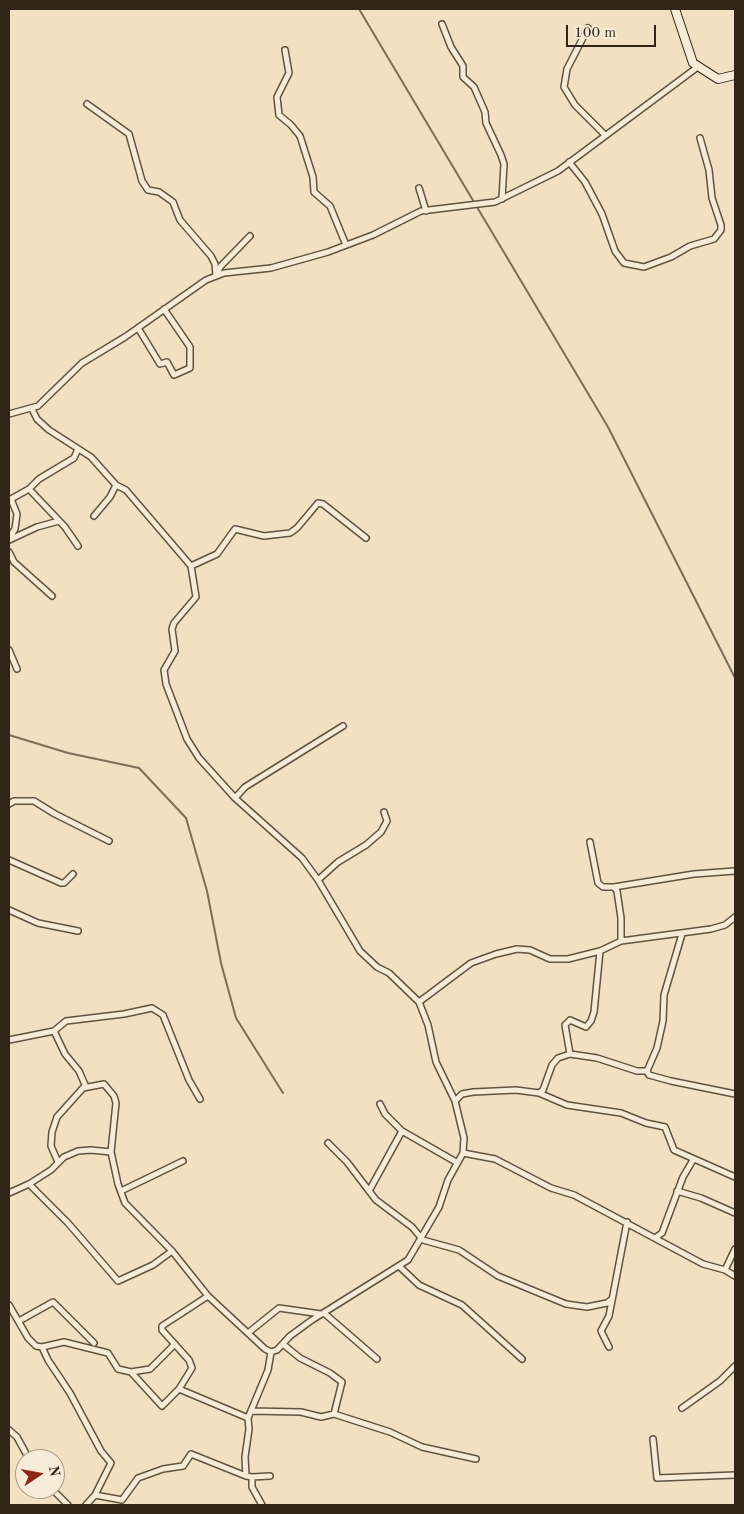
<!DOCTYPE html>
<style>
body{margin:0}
#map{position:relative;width:744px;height:1514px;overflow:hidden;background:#f1e0c1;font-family:"Old Standard TT",serif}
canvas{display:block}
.frame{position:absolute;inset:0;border:10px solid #302516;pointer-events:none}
.north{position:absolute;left:15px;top:1449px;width:50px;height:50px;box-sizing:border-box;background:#f6ebd7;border:1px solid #a79c8a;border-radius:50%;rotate:78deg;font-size:14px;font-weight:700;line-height:20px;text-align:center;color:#302516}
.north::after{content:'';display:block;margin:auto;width:18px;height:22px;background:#8f2418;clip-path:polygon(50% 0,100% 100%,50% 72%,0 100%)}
.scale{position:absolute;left:566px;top:25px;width:90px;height:22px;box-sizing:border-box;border:2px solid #302516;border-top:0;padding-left:6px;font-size:15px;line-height:18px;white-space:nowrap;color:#302516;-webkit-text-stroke:4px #f6ebd7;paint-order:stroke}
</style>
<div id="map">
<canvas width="744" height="1514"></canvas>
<div class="frame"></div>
<div class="north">N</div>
<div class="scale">100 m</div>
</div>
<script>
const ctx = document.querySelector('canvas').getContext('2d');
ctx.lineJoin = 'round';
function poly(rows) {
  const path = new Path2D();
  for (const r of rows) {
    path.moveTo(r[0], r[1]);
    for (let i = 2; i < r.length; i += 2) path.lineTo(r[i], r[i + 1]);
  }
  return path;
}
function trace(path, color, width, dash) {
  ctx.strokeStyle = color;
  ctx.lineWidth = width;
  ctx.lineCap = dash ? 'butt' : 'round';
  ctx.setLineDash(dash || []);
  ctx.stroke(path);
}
const stream = poly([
 [359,9,608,427,735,678],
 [9,735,68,753,139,768,186,818,207,891,221,963,236,1018,283,1093]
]);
const street = poly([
 [442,24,451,47,463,66,463,77,474,87,485,112,486,123,501,155,504,164,502,199],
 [588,28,567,69,564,87,575,105,605,135],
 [285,50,289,73,277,97,279,115,291,125,300,136,313,177,314,192,330,206,346,245],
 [87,104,129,134,142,181,148,190,159,192,173,202,180,220,211,256,215,264,216,276],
 [569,162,585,182,602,214,615,251,624,263,644,267,671,257,690,246,714,239,721,230,721,225,712,198,709,170,700,138],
 [419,188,426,211],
 [217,275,220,267,250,236],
 [138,328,160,364,167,362,174,375,190,368,190,347,164,309],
 [32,409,37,419,49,430,91,457,116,485,126,490,191,566,196,597,174,623,172,629,175,651,164,670,166,684,187,739,199,758,235,798,302,858,318,880,360,951,377,967,389,973,419,1002,428,1025,436,1062,455,1101,464,1138,463,1153,448,1180,439,1207,408,1260,312,1320,290,1336,277,1350,271,1352,265,1349,208,1296,172,1251,125,1203,118,1184,111,1152,116,1103,114,1096,104,1084,83,1088,57,1117,52,1132,51,1146,58,1162],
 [9,414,38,406,82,363,125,337,206,280,224,273,271,268,328,252,373,235,421,211,495,202,558,171,699,66],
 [29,489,65,527,78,546],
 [94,516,110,497,116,485],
 [9,538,15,529,17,514,11,499,29,489,39,479,74,458,78,449],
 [9,540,37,527,59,521],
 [9,552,14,562,52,596],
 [191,566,217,554,235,529,264,536,290,533,297,528,318,503,323,504,366,538],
 [9,650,17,669],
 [235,798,245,787,343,726],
 [9,804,14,801,34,801,55,814,109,841],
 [9,860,61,883,64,883,73,874],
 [318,880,338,862,366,845,381,832,387,821,384,812],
 [614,887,694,874,735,871],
 [9,910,38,923,78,931],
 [621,941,711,929,725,925,735,917],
 [419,1002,471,963,496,954,517,949,530,950,550,959,568,959,600,951,621,941,621,918,617,891,614,887,603,887,598,883,590,842],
 [54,1031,66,1021,124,1014,152,1008,163,1015,189,1080,200,1099],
 [9,1040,54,1031,65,1054,79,1071,86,1087],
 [570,1054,565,1025,570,1020,586,1027,591,1021,594,1012,600,951],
 [647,1071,649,1075,671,1081,735,1094],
 [539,1093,543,1090,552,1065,558,1058,570,1054,597,1058,637,1071,647,1071,657,1048,663,1021,664,995,682,934],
 [455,1101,462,1094,473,1092,516,1090,539,1093,567,1105,621,1113,646,1123,665,1127,674,1150,735,1177],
 [380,1104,385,1114,402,1131,456,1162],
 [328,1143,347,1162,376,1200,412,1227,423,1240,459,1250,498,1276,566,1304,587,1307,607,1303,612,1299],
 [463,1153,495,1159,551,1188,574,1195,703,1264,725,1270,735,1276],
 [29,1184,68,1223,118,1281,153,1265,172,1251],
 [121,1191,183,1161],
 [369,1191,402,1131],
 [677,1191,701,1198,735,1213],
 [9,1193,29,1184,51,1170,64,1157,78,1151,91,1150,111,1152],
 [655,1238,662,1233,683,1177,693,1160],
 [399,1266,419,1285,462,1305,522,1359],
 [725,1270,735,1249],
 [9,1305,28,1338,36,1346,42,1347,64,1342,108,1353,118,1369,131,1372,162,1406,179,1389,248,1418],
 [324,1313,377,1359],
 [19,1321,53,1302,94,1343],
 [248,1333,279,1308,321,1314],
 [284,1345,300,1358,330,1373,342,1382,334,1414],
 [42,1347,48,1360,70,1393,101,1451,111,1463,95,1495,86,1505],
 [609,1347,601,1331,609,1316,627,1222],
 [131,1372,150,1369,175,1344],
 [179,1389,192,1368,189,1360,162,1330,162,1326,208,1296],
 [682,1408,720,1381,735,1366],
 [251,1411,301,1412,321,1417,334,1414,390,1432,422,1447,476,1459],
 [9,1430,17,1437,29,1459],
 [653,1439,657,1478,735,1475],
 [252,1477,270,1476],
 [52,1489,68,1505],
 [95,1495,122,1500,138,1478,163,1469,183,1466,191,1454,246,1476],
 [262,1505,252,1487,252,1477,246,1476,245,1457,249,1429,248,1418,268,1370,271,1352]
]);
const secondary = poly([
 [675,9,693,63,718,79,735,75]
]);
trace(stream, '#7c6f5a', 2);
trace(street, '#605441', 8);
trace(secondary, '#302516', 10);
trace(street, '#f6ebd7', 5);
trace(secondary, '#f6ebd7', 8);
</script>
